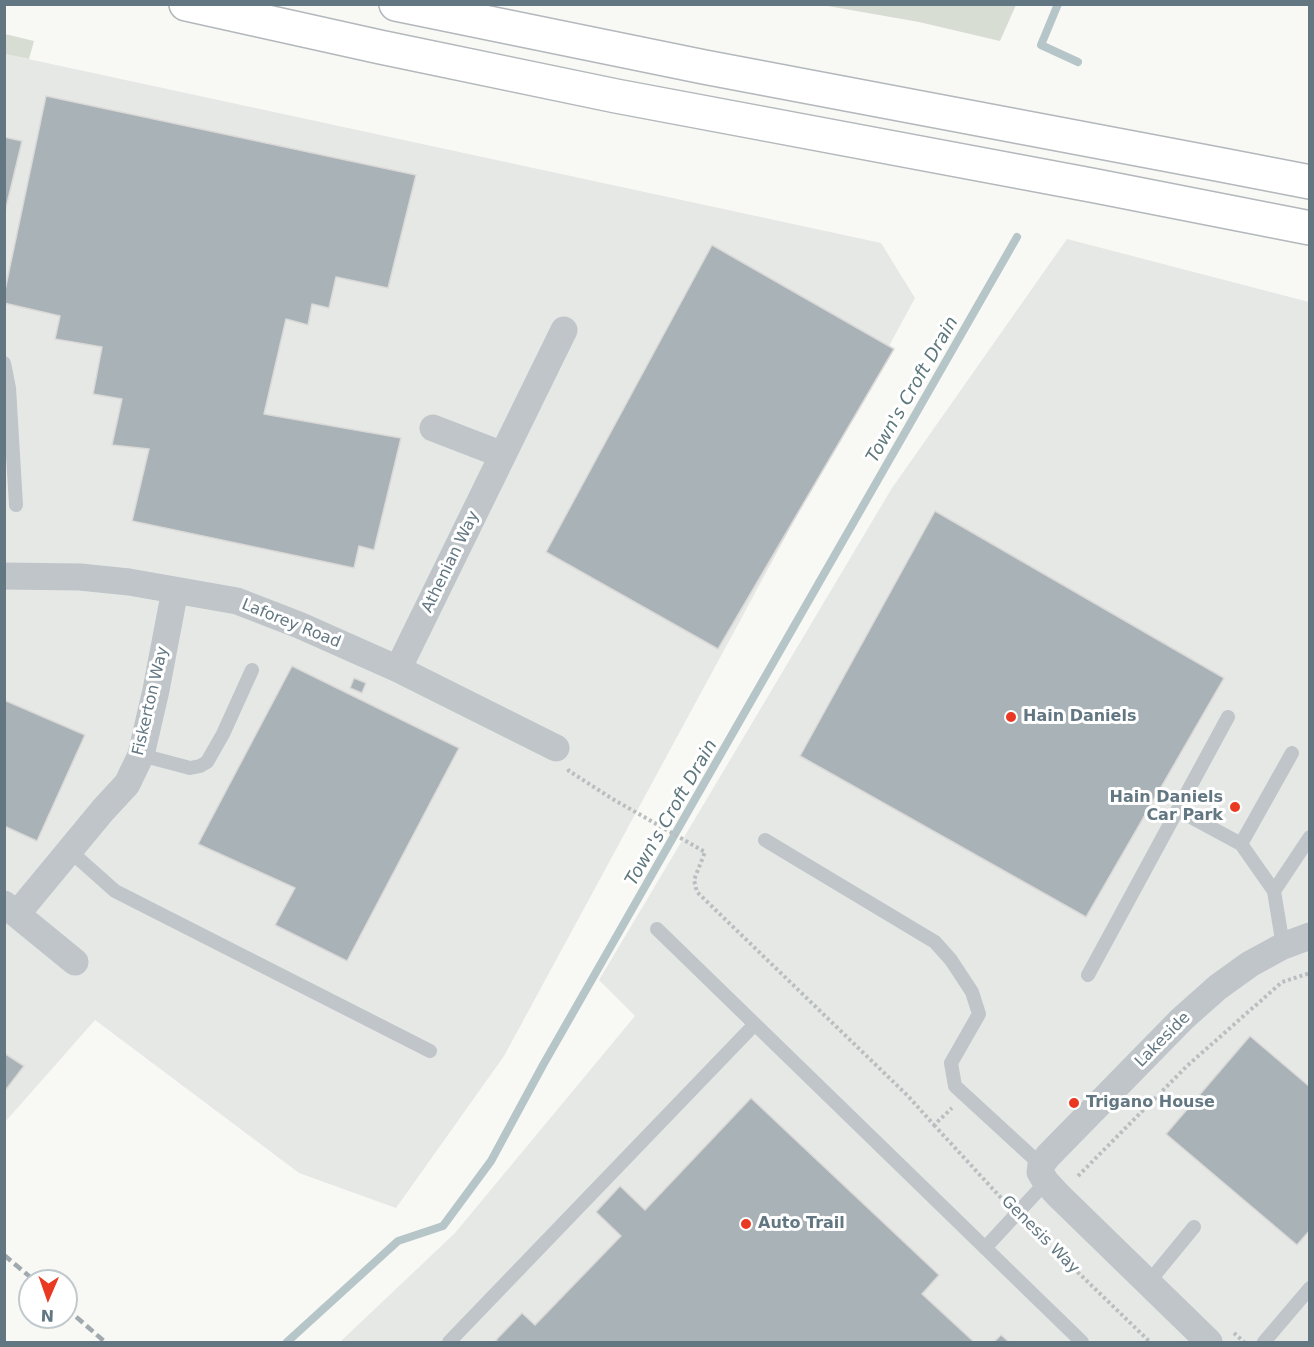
<!DOCTYPE html>
<style>
body{margin:0}
#map{position:relative;width:1314px;height:1347px;overflow:hidden;background:#f8f8f5;font-family:"DejaVu Sans",sans-serif}
canvas{display:block}
.frame{position:absolute;inset:0;border:6px solid #627781;pointer-events:none}
.north{position:absolute;left:18px;top:1269px;width:60px;height:60px;box-sizing:border-box;background:#fff;border:2px solid #c0c9cd;border-radius:50%;rotate:182deg;font-size:16px;font-weight:700;line-height:24px;text-align:center;color:#627781}
.north::after{content:'';display:block;margin:auto;width:21px;height:27px;background:#ea3923;clip-path:polygon(50% 0,100% 100%,50% 72%,0 100%)}
</style>
<div id="map">
<canvas width="1314" height="1347"></canvas>
<div class="frame"></div>
<div class="north">N</div>
</div>
<script>
const ctx = document.querySelector('canvas').getContext('2d');
ctx.lineJoin = 'round';
function fillPath(path, color) {
  ctx.fillStyle = color;
  ctx.fill(path, 'evenodd');
}
function poly(rows) {
  const path = new Path2D();
  for (const r of rows) {
    path.moveTo(r[0], r[1]);
    for (let i = 2; i < r.length; i += 2) path.lineTo(r[i], r[i + 1]);
  }
  return path;
}
function trace(path, color, width, dash) {
  ctx.strokeStyle = color;
  ctx.lineWidth = width;
  ctx.lineCap = dash ? 'butt' : 'round';
  ctx.setLineDash(dash || []);
  ctx.stroke(path);
}
function write(font, color, halo, rows, align = 'center') {
  ctx.font = font + ' "DejaVu Sans",sans-serif';
  ctx.lineWidth = 6;
  ctx.setLineDash([]);
  ctx.textBaseline = 'middle';
  ctx.strokeStyle = halo;
  ctx.fillStyle = color;
  for (const [text, x, y, turn = 0] of rows) {
    ctx.save();
    ctx.translate(x, y);
    ctx.rotate((+turn || 0) * Math.PI / 180);
    ctx.textAlign = isNaN(turn) ? turn : align;
    if (halo) ctx.strokeText(text, 0, 0);
    ctx.fillText(text, 0, 0);
    ctx.restore();
  }
}
const built = poly([
 [5,54,881,243,915,298,504,1056,396,1208,299,1173,95,1020,5,1122],
 [1067,239,1309,302,1309,1342,340,1342,455,1233,635,1016,599,980,892,488]
]);
const green = poly([
 [822,5,1016,4,1016,5,1000,41,919,22],
 [5,34,34,41,29,59,5,54]
]);
const stream = poly([
 [1058,4,1041,45,1078,62],
 [287,1342,398,1241,443,1226,491,1161,543,1065,679,827,1017,237]
]);
const building = poly([
 [46,96,416,175,388,288,336,277,329,308,312,304,308,325,286,319,264,414,401,438,374,550,359,546,354,568,132,521,149,449,112,445,122,399,93,394,102,347,55,339,60,316,4,303,4,295,46,96],
 [4,137,22,141,4,216,4,137],
 [712,245,894,349,718,649,546,552,712,245],
 [935,511,1224,678,1086,917,800,756,935,511],
 [292,666,459,748,347,961,275,925,295,888,198,844,292,666],
 [354,678,366,683,362,693,350,688,354,678],
 [4,700,85,735,37,841,4,826,4,700],
 [1250,1036,1310,1087,1310,1230,1297,1245,1166,1134,1250,1036],
 [4,1053,24,1066,4,1092,4,1053],
 [751,1098,939,1275,922,1294,974,1342,498,1342,496,1340,522,1313,535,1325,621,1236,596,1212,620,1186,645,1210,751,1098],
 [1001,1335,1009,1342,994,1342,1001,1335]
]);
const path = poly([
 [568,769,569,771,611,798,705,852,694,880,697,892,908,1096,934,1125,952,1108],
 [934,1125,1003,1200],
 [1078,1176,1187,1066,1282,982,1310,973],
 [1030,1226,1150,1342],
 [1234,1333,1244,1342]
]);
const service = poly([
 [4,363,9,388,16,505],
 [141,755,190,768,200,766,207,762,223,734,252,670],
 [1178,810,1241,844,1274,891],
 [765,840,935,942,951,960,972,992,979,1014,951,1063,955,1086,1041,1165],
 [1241,844,1292,753],
 [70,851,115,891,430,1051],
 [657,929,1082,1342],
 [1283,946,1274,891,1310,837],
 [1088,975,1228,717],
 [985,1248,1046,1182],
 [1148,1283,1194,1227],
 [449,1342,755,1024],
 [1264,1342,1310,1288]
]);
const minor = poly([
 [433,428,503,455],
 [4,576,80,577,129,582,237,601,299,625,398,669,556,748],
 [398,669,564,330],
 [4,904,75,962],
 [17,914,103,810,127,784,141,755,156,690,175,590],
 [1209,1342,1058,1195,1046,1182,1040,1172,1041,1165,1048,1156,1182,1019,1218,987,1250,964,1283,946,1310,936]
]);
const trunk = poly([
 [186,4,380,47,616,96,1096,186,1310,228],
 [396,4,704,67,1217,164,1310,182]
]);
const rail = poly([
 [4,1255,35,1281],
 [66,1308,105,1342]
]);
const markers = [
 [1011,717,6,"#ea3923"],
 [1235,807,6,"#ea3923"],
 [1074,1103,6,"#ea3923"],
 [746,1224,6,"#ea3923"]
];
const streetNames = [
 ["Athenian Way",451,562,-64],
 ["Laforey Road",291,624,22],
 ["Fiskerton Way",151,701,-77],
 ["Lakeside",1163,1040,-45],
 ["Genesis Way",1040,1235,45]
];
const poiNames = [
 ["Hain Daniels",1023,717],
 ["Hain Daniels",1223,798,"right"],
 ["Car Park",1223,816,"right"],
 ["Trigano House",1086,1103],
 ["Auto Trail",758,1224]
];
const waterNames = [
 ["Town's Croft Drain",913,390,-60],
 ["Town's Croft Drain",672,813,-60]
];
fillPath(built, '#e6e8e6');
fillPath(green, '#d8ddd4');
trace(stream, '#b6c6c8', 8);
fillPath(building, '#a8b2b7');
trace(building, '#dad9d7', 1.5);
trace(trunk, '#b2b8bb', 36);
trace(path, '#b9bec0', 4, [3, 3]);
trace(service, '#bfc5c8', 14);
trace(minor, '#bfc5c8', 27);
trace(trunk, '#fff', 33);
trace(rail, '#a0a9ae', 4.5, [9, 4.5]);
for (const [x, y, r, color] of markers) {
  const dot = new Path2D();
  dot.arc(x, y, r, 0, 2 * Math.PI);
  ctx.fillStyle = color;
  ctx.fill(dot);
  trace(dot, '#fff', 2);
}
write('16px', '#627781', '#fff', streetNames);
write('bold 16px', '#627781', '#fff', poiNames, 'left');
write('italic 18px', '#5d777c', '#fff', waterNames);
</script>
